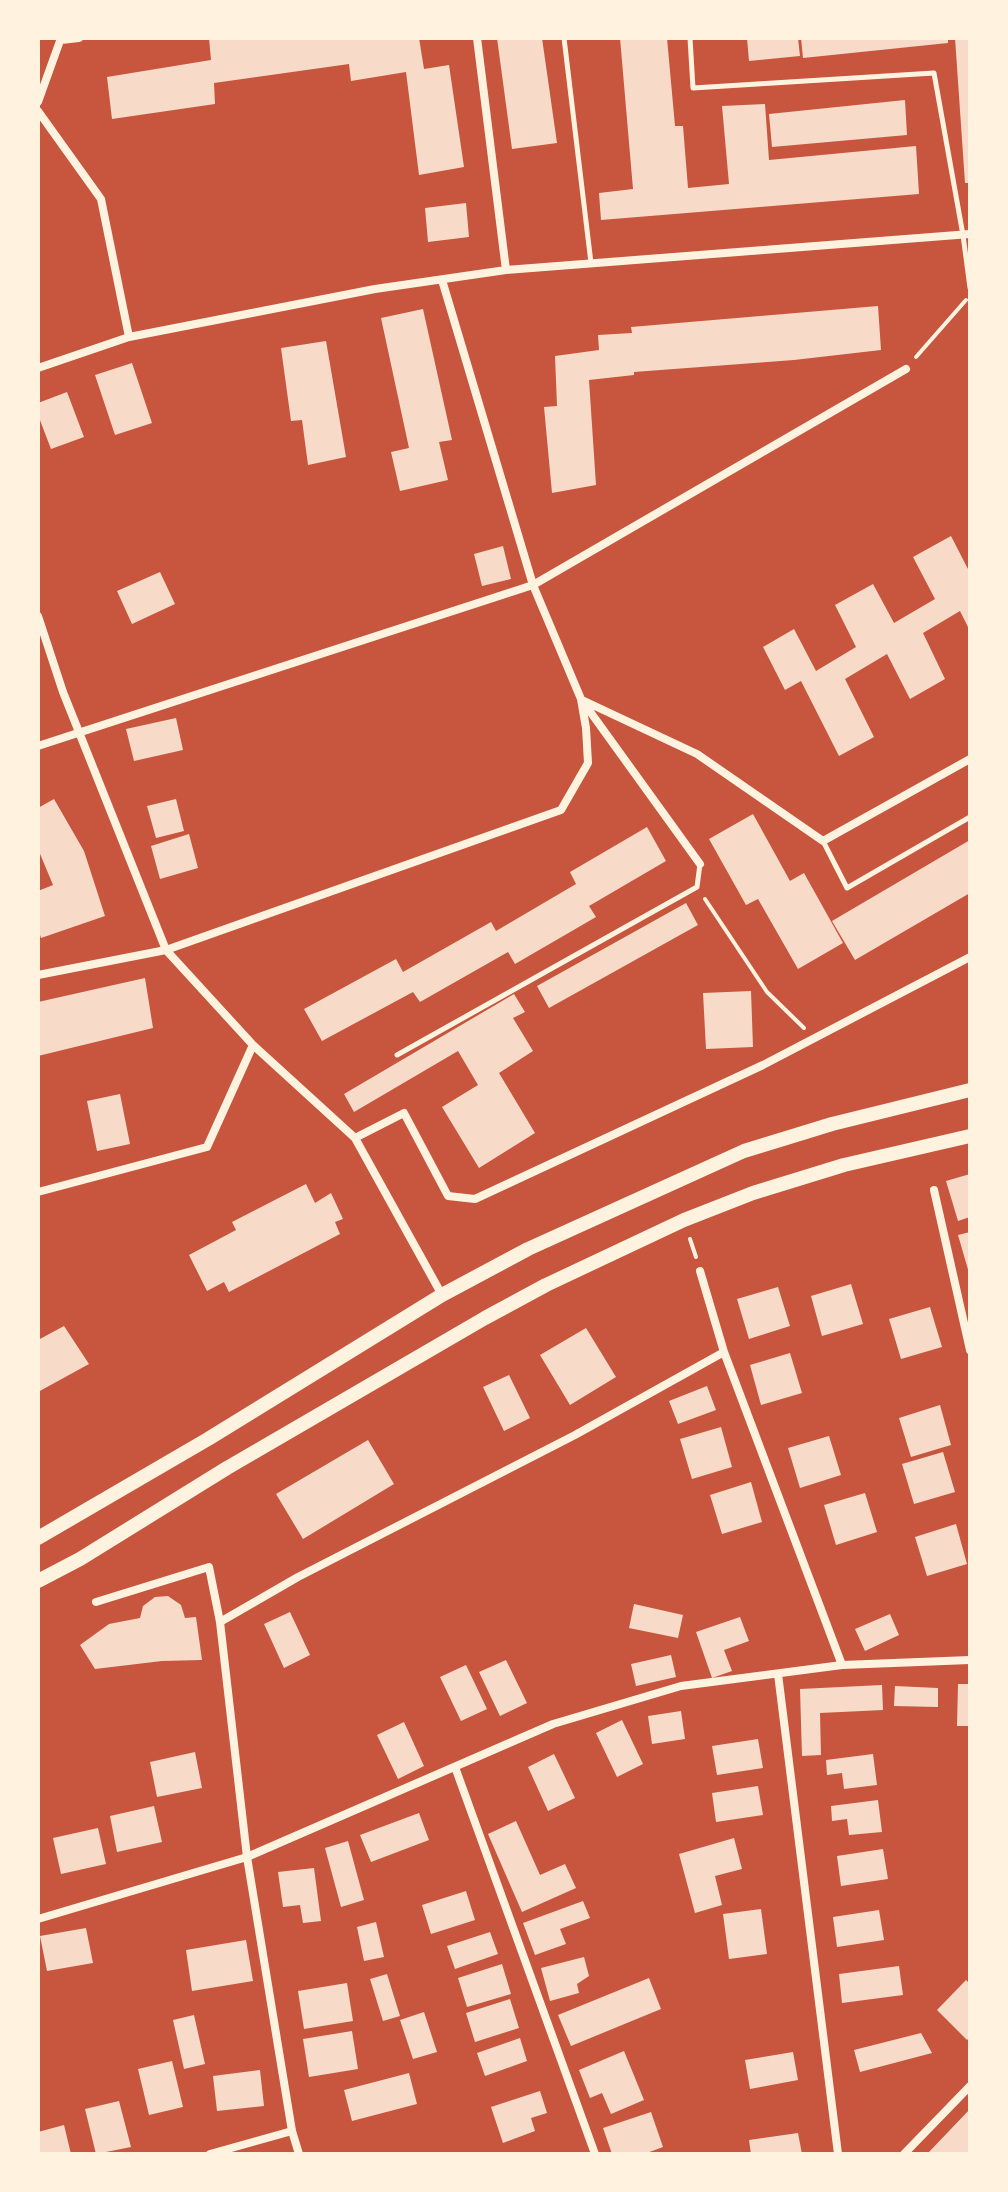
<!DOCTYPE html>
<style>
body{margin:0}
#map{position:relative;width:1008px;height:2192px;overflow:hidden;background:#c8553d;font-family:"Work Sans",sans-serif}
canvas{display:block}
.frame{position:absolute;inset:0;border:40px solid #fff3e0;pointer-events:none}
</style>
<div id="map">
<canvas width="1008" height="2192"></canvas>
<div class="frame"></div>
</div>
<script>
const ctx = document.querySelector('canvas').getContext('2d');
ctx.lineJoin = 'round';
function fillPath(path, color) {
  ctx.fillStyle = color;
  ctx.fill(path, 'evenodd');
}
function poly(rows) {
  const path = new Path2D();
  for (const r of rows) {
    path.moveTo(r[0], r[1]);
    for (let i = 2; i < r.length; i += 2) path.lineTo(r[i], r[i + 1]);
  }
  return path;
}
function trace(path, color, width, dash) {
  ctx.strokeStyle = color;
  ctx.lineWidth = width;
  ctx.lineCap = dash ? 'butt' : 'round';
  ctx.setLineDash(dash || []);
  ctx.stroke(path);
}
const building = poly([
 [209,38,419,38,424,69,449,65,464,167,419,175,406,72,351,81,349,64,214,83,215,104,112,119,107,77,211,60],
 [497,38,542,38,557,143,512,149],
 [620,38,667,38,675,126,683,126,688,188,729,184,722,106,765,104,769,160,916,146,919,194,601,220,599,193,633,189],
 [747,38,798,38,800,56,749,61],
 [801,38,948,38,948,43,803,58],
 [955,38,970,38,970,183,965,183],
 [905,100,907,135,772,147,769,114],
 [466,203,469,237,428,242,425,208],
 [878,306,881,350,794,360,634,372,634,375,589,380,596,485,552,493,544,407,557,406,555,356,599,350,598,335,632,333,631,327],
 [423,309,452,440,439,442,448,480,400,491,391,452,409,448,381,318],
 [326,341,346,457,308,465,302,420,291,421,281,348],
 [132,363,152,423,115,435,95,375],
 [67,392,84,437,51,449,38,415,38,403],
 [951,536,970,573,970,631,960,611,923,633,945,679,910,699,887,654,845,679,874,737,839,756,801,681,785,690,763,647,794,629,816,671,856,647,835,605,873,584,894,623,935,599,913,557],
 [503,546,511,579,482,586,474,554],
 [160,572,175,604,132,624,117,591],
 [176,718,183,750,134,761,126,729],
 [54,799,84,851,105,916,41,938,38,929,38,891,53,885,38,849,38,808],
 [176,799,184,831,156,838,147,806],
 [753,814,790,881,804,873,843,943,798,969,758,899,746,905,709,839],
 [647,827,666,861,589,906,596,917,515,964,508,952,420,1002,413,992,322,1041,304,1009,396,959,403,972,491,922,496,931,576,884,570,872],
 [189,834,198,868,160,879,151,846],
 [970,840,970,893,855,960,832,921],
 [686,903,698,925,549,1008,537,986],
 [145,978,153,1028,38,1056,38,1002],
 [751,991,753,1047,706,1049,703,993],
 [514,994,525,1012,513,1018,533,1051,499,1073,535,1133,479,1168,442,1107,478,1085,458,1051,354,1112,344,1094],
 [120,1094,130,1144,97,1151,87,1101],
 [970,1174,970,1217,958,1221,946,1181],
 [306,1184,315,1203,331,1193,343,1219,335,1222,340,1234,229,1292,224,1282,207,1291,189,1255,236,1230,232,1222],
 [970,1232,970,1273,969,1273,958,1235],
 [851,1284,863,1324,822,1336,811,1296],
 [778,1287,790,1326,749,1339,737,1299],
 [930,1307,942,1347,901,1359,889,1319],
 [64,1326,89,1364,38,1392,38,1340],
 [586,1328,616,1377,570,1405,540,1355],
 [790,1353,802,1393,761,1405,750,1365],
 [509,1375,530,1418,504,1431,483,1387],
 [707,1386,716,1410,678,1424,669,1401],
 [940,1405,951,1445,911,1457,899,1418],
 [721,1427,732,1467,692,1479,680,1439],
 [829,1436,841,1475,800,1488,788,1448],
 [368,1440,394,1484,303,1539,276,1494],
 [943,1452,955,1492,914,1504,902,1464],
 [751,1482,762,1522,722,1534,710,1495],
 [865,1493,877,1532,836,1545,824,1505],
 [956,1524,967,1564,927,1576,915,1537],
 [168,1596,181,1605,185,1618,196,1617,202,1660,162,1661,95,1669,80,1645,109,1624,140,1618,143,1606,155,1597],
 [634,1604,683,1615,678,1638,629,1628],
 [290,1612,310,1655,284,1668,264,1624],
 [890,1614,899,1635,865,1651,855,1629],
 [740,1617,749,1641,724,1650,732,1671,712,1678,696,1632],
 [671,1655,676,1677,636,1686,631,1664],
 [506,1660,527,1703,500,1716,479,1672],
 [466,1665,487,1709,461,1721,440,1677],
 [958,1684,970,1684,970,1726,957,1726],
 [882,1685,883,1710,820,1713,821,1755,802,1756,800,1689],
 [895,1686,938,1688,938,1707,894,1706],
 [681,1711,685,1739,652,1744,648,1716],
 [622,1720,643,1764,617,1777,596,1733],
 [404,1722,424,1766,398,1779,377,1735],
 [758,1739,763,1768,717,1775,712,1746],
 [195,1752,202,1788,157,1797,150,1762],
 [554,1754,575,1798,548,1811,528,1767],
 [873,1754,877,1785,844,1789,842,1773,827,1775,826,1760],
 [758,1786,763,1815,716,1822,712,1793],
 [878,1800,882,1832,849,1835,847,1819,832,1821,831,1806],
 [154,1806,162,1842,117,1852,110,1816],
 [419,1813,429,1840,371,1862,360,1835],
 [516,1821,540,1875,565,1864,576,1888,522,1912,488,1834],
 [98,1828,106,1864,61,1874,53,1838],
 [734,1838,742,1869,715,1876,722,1905,695,1913,679,1854],
 [348,1841,364,1900,341,1907,325,1848],
 [883,1849,888,1879,841,1886,837,1856],
 [314,1868,321,1921,303,1923,300,1905,283,1907,278,1872],
 [466,1891,475,1920,431,1934,422,1905],
 [583,1901,590,1918,560,1929,566,1944,535,1955,523,1923],
 [761,1909,767,1954,729,1959,723,1914],
 [879,1910,884,1940,837,1947,833,1917],
 [376,1922,384,1957,364,1961,357,1927],
 [86,1928,93,1963,47,1971,40,1936],
 [490,1932,498,1954,455,1969,447,1946],
 [246,1940,253,1981,192,1991,186,1950],
 [584,1957,589,1976,577,1984,579,1993,550,2001,541,1968],
 [502,1964,511,1994,467,2007,458,1978],
 [899,1966,903,1995,842,2003,839,1974],
 [387,1974,400,2016,383,2021,370,1979],
 [649,1978,661,2009,571,2046,558,2015],
 [966,1980,970,1984,970,2037,967,2040,937,2010],
 [347,1983,353,2021,304,2029,298,1991],
 [510,1999,519,2028,475,2042,466,2013],
 [424,2012,437,2052,413,2059,400,2020],
 [194,2015,205,2064,184,2069,173,2020],
 [352,2031,358,2069,309,2077,303,2039],
 [921,2033,932,2053,860,2072,854,2050],
 [520,2038,527,2061,485,2076,477,2053],
 [624,2051,644,2100,611,2114,602,2093,590,2098,579,2070],
 [793,2052,798,2080,750,2089,745,2060],
 [172,2061,183,2107,149,2115,138,2069],
 [260,2070,264,2106,217,2111,213,2076],
 [409,2073,417,2104,352,2121,344,2090],
 [540,2091,547,2113,531,2118,535,2131,503,2143,491,2107],
 [119,2101,131,2147,96,2154,85,2109],
 [970,2109,970,2154,931,2154,929,2152],
 [651,2112,663,2147,644,2154,612,2154,603,2128],
 [64,2125,71,2154,38,2154,38,2132],
 [798,2133,802,2154,751,2154,749,2140]
]);
const path = poly([
 [916,357,966,300],
 [705,899,767,992,804,1028],
 [690,1239,696,1257]
]);
const service = poly([
 [564,38,591,263],
 [690,38,693,88,934,73,963,235,970,288],
 [823,841,847,888,970,817],
 [397,1055,697,887,700,864]
]);
const minor = poly([
 [477,38,506,270],
 [61,40,79,38],
 [38,102,61,38],
 [38,111,101,199,129,337],
 [442,280,533,585,581,699,700,864],
 [38,368,129,337,375,289,506,270,970,234],
 [38,616,63,692,166,950,253,1045,355,1138,442,1295],
 [582,700,697,754,823,841,970,759],
 [38,746,533,585,906,369],
 [38,975,166,950,561,810,588,763,586,728,581,699],
 [355,1138,404,1113,448,1196,475,1199,763,1065,970,957],
 [934,1190,970,1350],
 [38,1192,207,1147,253,1045],
 [700,1271,724,1352,842,1665],
 [96,1602,209,1567,220,1622,247,1857,292,2131,299,2154],
 [220,1622,298,1577,575,1435,724,1352],
 [778,1674,838,2154],
 [455,1767,595,2154],
 [38,1919,247,1857,553,1724,681,1686,842,1665,970,1660],
 [210,2154,292,2131],
 [904,2154,970,2086]
]);
const tertiary = poly([
 [38,1538,208,1439,442,1295,528,1249,744,1151,832,1124,970,1090],
 [38,1581,80,1559,227,1468,485,1318,546,1285,684,1220,753,1193,844,1165,970,1136]
]);
fillPath(building, '#f7dbc8');
trace(path, '#fff3e0', 4);
trace(service, '#fff3e0', 5);
trace(minor, '#fff3e0', 8);
trace(tertiary, '#fff3e0', 14);
</script>
